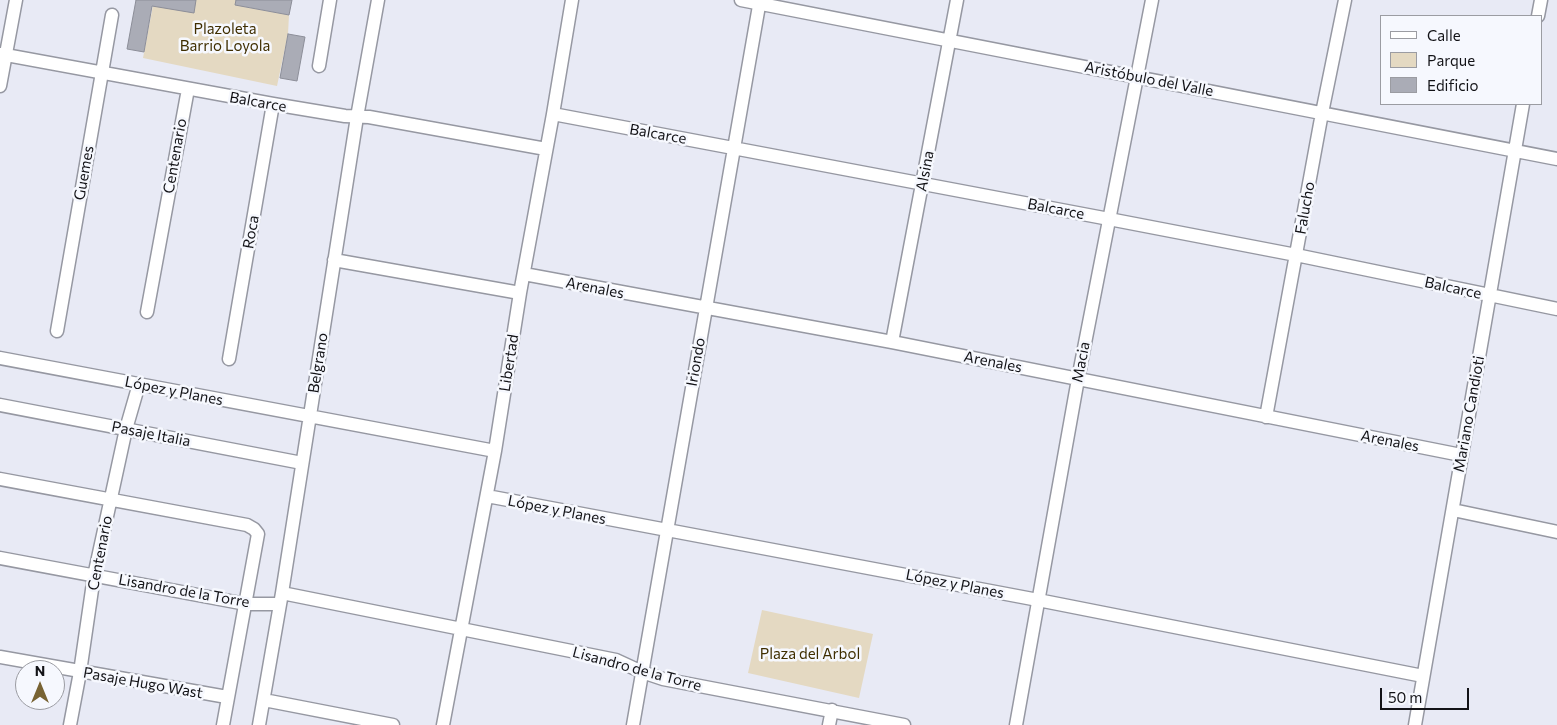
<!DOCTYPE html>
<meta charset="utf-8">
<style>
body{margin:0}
#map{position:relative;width:1557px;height:725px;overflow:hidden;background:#e8eaf5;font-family:Commissioner,sans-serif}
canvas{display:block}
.legend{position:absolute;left:1380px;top:15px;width:162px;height:90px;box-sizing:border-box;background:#f6f8fe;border:1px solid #9b9ca2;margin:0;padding:6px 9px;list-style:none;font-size:15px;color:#131317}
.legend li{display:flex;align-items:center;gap:10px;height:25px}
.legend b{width:25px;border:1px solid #9b9ca2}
.north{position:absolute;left:15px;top:660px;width:50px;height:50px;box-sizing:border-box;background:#f6f8fe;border:1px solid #9b9ca2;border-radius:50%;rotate:0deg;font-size:14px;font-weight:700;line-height:20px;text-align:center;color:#131317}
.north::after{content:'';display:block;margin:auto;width:18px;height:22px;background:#786333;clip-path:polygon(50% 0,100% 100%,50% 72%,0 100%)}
.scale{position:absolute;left:1380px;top:688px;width:89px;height:22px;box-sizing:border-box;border:2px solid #131317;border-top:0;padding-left:6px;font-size:15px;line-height:18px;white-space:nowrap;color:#131317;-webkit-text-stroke:4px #f6f8fe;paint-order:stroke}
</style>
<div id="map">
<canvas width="1557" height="725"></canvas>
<ul class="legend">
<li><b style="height:6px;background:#fff"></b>Calle</li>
<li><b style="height:14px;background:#e4d9c2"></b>Parque</li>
<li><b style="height:14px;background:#aaacb6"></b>Edificio</li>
</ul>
<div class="north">N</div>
<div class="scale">50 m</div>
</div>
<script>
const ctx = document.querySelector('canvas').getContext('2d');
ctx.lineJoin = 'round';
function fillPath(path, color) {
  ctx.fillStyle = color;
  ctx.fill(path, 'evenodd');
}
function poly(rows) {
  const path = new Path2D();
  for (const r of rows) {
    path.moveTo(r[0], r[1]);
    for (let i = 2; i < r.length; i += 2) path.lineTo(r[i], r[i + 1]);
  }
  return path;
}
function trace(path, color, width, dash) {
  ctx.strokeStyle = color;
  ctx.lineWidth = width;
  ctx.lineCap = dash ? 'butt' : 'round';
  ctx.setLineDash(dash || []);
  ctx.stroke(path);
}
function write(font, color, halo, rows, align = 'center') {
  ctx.font = font + ' Commissioner,sans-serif';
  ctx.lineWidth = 5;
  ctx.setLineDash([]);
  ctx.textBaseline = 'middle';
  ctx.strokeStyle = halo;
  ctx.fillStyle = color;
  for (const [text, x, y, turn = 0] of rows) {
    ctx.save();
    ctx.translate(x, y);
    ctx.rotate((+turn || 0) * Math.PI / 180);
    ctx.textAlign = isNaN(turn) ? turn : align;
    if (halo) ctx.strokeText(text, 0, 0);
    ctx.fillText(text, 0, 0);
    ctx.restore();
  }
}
const green = poly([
 [154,0,246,0,245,7,289,15,288,34,277,86,143,58],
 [762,610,873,634,859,698,748,673]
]);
const building = poly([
 [136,0,196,0,194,13,152,6,144,52,127,49,136,0],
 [236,0,292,0,289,15,235,5,236,0],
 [288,34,305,37,297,81,280,78,288,34]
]);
const minor = poly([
 [741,0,1557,159],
 [1538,16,1541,0],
 [0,54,273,104,345,116,369,117,546,149],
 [319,66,330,0],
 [0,86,16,0],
 [553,114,1109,219,1296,255,1557,309],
 [334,260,520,293],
 [524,274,892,342,1461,455],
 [147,312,188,89],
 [57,331,112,15],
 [892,342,957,0],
 [0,358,495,451],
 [229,359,273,104],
 [0,405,302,463],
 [1266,417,1322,113,1345,0],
 [0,479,247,525,254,529,258,534,223,725],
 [487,496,1038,600,1423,676],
 [1453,510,1557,532],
 [0,558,246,604,280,604],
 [282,593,616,660,642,672,663,679,904,725],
 [0,657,227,697],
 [264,700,393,725],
 [70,725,80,672,94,576,126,429,139,384],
 [259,725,282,593,357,117,378,0],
 [443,725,495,451,520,293,553,114,572,0],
 [633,725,760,0],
 [829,725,832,710],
 [1016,725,1078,379,1152,0],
 [1415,725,1523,104]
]);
const parkNames = [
 ["Plazoleta",225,29],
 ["Barrio Loyola",225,46],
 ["Plaza del Arbol",810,654]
];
const streetNames = [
 ["Aristóbulo del Valle",1149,79,11],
 ["Balcarce",258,102,10],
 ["Balcarce",658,134,10],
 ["Centenario",175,156,-80],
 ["Alsina",925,171,-79],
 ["Guemes",84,173,-80],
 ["Falucho",1305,208,-80],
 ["Balcarce",1056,209,11],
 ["Roca",251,232,-80],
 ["Arenales",595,288,11],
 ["Balcarce",1453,288,12],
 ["Iriondo",696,362,-80],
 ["Arenales",993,362,11],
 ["Macia",1081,362,-79],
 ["Belgrano",318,363,-81],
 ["Libertad",509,363,-81],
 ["López y Planes",174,391,11],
 ["Mariano Candioti",1469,414,-80],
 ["Pasaje Italia",151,434,11],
 ["Arenales",1390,441,11],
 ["López y Planes",557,510,11],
 ["Centenario",100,553,-79],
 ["López y Planes",955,584,11],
 ["Lisandro de la Torre",184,591,10],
 ["Lisandro de la Torre",637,669,15],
 ["Pasaje Hugo Wast",143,683,10]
];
fillPath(green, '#e4d9c2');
fillPath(building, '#aaacb6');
trace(building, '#8c8e98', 1);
trace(minor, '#9698a2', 15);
trace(minor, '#fff', 12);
write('15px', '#3f2e00', '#f6f8fe', parkNames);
write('15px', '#131317', '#f6f8fe', streetNames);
</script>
